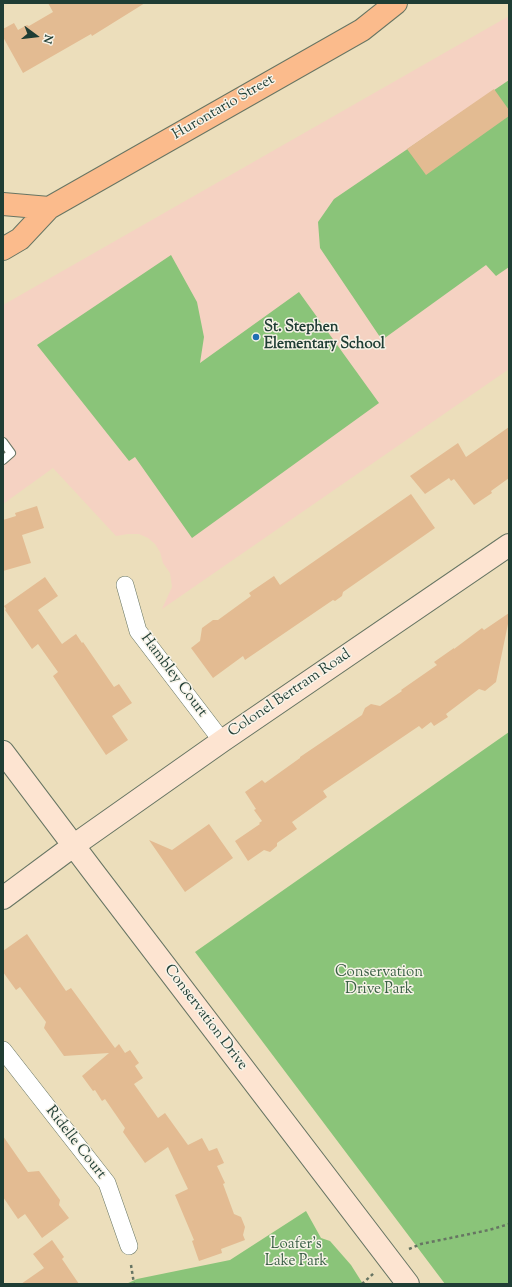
<!DOCTYPE html>
<style>
body{margin:0}
#map{position:relative;width:512px;height:1287px;overflow:hidden;background:#ecdebb;font-family:"Sorts Mill Goudy",serif}
canvas{display:block}
.frame{position:absolute;inset:0;border:4px solid #1f3d34;pointer-events:none}
.north{position:absolute;left:16px;top:16px;width:40px;height:40px;-webkit-text-stroke:3px #f7f3e8;paint-order:stroke;rotate:105deg;font-size:11px;font-weight:700;line-height:16px;text-align:center;color:#1f3d34}
.north::after{content:'';display:block;margin:auto;width:14px;height:18px;background:#1f3d34;clip-path:polygon(50% 0,100% 100%,50% 72%,0 100%)}
</style>
<div id="map">
<canvas width="512" height="1287"></canvas>
<div class="frame"></div>
<div class="north">N</div>
</div>
<script>
const ctx = document.querySelector('canvas').getContext('2d');
ctx.lineJoin = 'round';
function fillPath(path, color) {
  ctx.fillStyle = color;
  ctx.fill(path, 'evenodd');
}
function poly(rows) {
  const path = new Path2D();
  for (const r of rows) {
    path.moveTo(r[0], r[1]);
    for (let i = 2; i < r.length; i += 2) path.lineTo(r[i], r[i + 1]);
  }
  return path;
}
function trace(path, color, width, dash) {
  ctx.strokeStyle = color;
  ctx.lineWidth = width;
  ctx.lineCap = dash ? 'butt' : 'round';
  ctx.setLineDash(dash || []);
  ctx.stroke(path);
}
function write(font, color, halo, rows, align = 'center') {
  ctx.font = font + ' "Sorts Mill Goudy",serif';
  ctx.lineWidth = 3;
  ctx.setLineDash([]);
  ctx.textBaseline = 'middle';
  ctx.strokeStyle = halo;
  ctx.fillStyle = color;
  for (const [text, x, y, turn = 0] of rows) {
    ctx.save();
    ctx.translate(x, y);
    ctx.rotate((+turn || 0) * Math.PI / 180);
    ctx.textAlign = isNaN(turn) ? turn : align;
    if (halo) ctx.strokeText(text, 0, 0);
    ctx.fillText(text, 0, 0);
    ctx.restore();
  }
}
const built = poly([
 [509,16,509,369,162,609,172,587,170,573,163,563,160,552,155,544,148,538,139,534,128,534,116,536,53,468,3,504,3,305]
]);
const green = poly([
 [509,80,509,267,496,276,486,265,382,340,320,248,318,222,334,199],
 [171,255,197,302,204,337,200,363,299,292,379,403,192,538,135,457,129,461,37,345],
 [509,732,509,1284,445,1284,195,952],
 [306,1211,321,1238,330,1241,351,1265,363,1284,126,1284,137,1279,230,1260]
]);
const building = poly([
 [48,3,145,3,92,36,91,34,23,73,3,37,3,29,14,23,18,30,27,25,29,26,53,12],
 [494,89,509,110,509,116,426,175,407,149],
 [509,427,509,478,491,491,492,493,474,505,454,479,451,481,449,478,425,494,410,476,458,443,466,457],
 [411,494,435,528,343,592,342,596,335,601,333,600,245,660,243,656,213,678,191,648,200,641,202,628,213,620,218,620,251,596,249,593,274,576,280,585],
 [37,506,44,528,22,535,31,563,3,571,3,520,16,516,15,513],
 [45,577,58,596,38,610,62,644,76,634,82,643,83,642,114,687,119,684,132,703,112,716,128,740,106,755,53,676,58,672,38,644,32,649,5,610,6,609,4,606],
 [509,613,509,619,496,682,485,691,479,689,446,714,448,717,434,726,431,722,422,729,419,726,323,791,327,797,292,822,297,829,277,843,277,846,270,852,264,850,248,861,235,841,260,824,259,823,262,821,254,810,256,809,245,792,262,780,265,783,300,758,300,757,362,715,365,708,371,704,380,706,402,691,401,690,437,665,434,662,454,648,454,649,482,628,484,630],
 [209,824,233,858,185,892,149,840,172,850],
 [27,934,66,991,71,988,115,1048,119,1044,125,1053,130,1050,139,1063,135,1066,143,1078,134,1084,158,1118,165,1113,188,1145,202,1138,209,1151,217,1148,224,1163,217,1166,225,1183,223,1184,234,1214,241,1217,245,1227,243,1235,245,1240,221,1249,222,1253,199,1261,192,1241,194,1240,175,1195,188,1189,168,1147,145,1163,123,1132,125,1128,105,1099,102,1101,95,1090,93,1091,82,1076,109,1053,64,1056,44,1028,46,1022,20,987,16,990,3,972,3,951],
 [3,1136,28,1172,39,1171,60,1200,59,1205,69,1218,42,1238,25,1214,18,1219,3,1197],
 [52,1240,64,1257,62,1259,79,1284,21,1284,44,1268,33,1254]
]);
const path = poly([
 [409,1249,421,1244,489,1230,509,1224],
 [131,1265,134,1284],
 [362,1284,374,1273]
]);
const lane = poly([
 [3,442,11,453,3,460]
]);
const street = poly([
 [125,585,138,631,222,741],
 [3,1050,107,1183,129,1246]
]);
const secondary = poly([
 [3,752,92,870,408,1284],
 [3,898,73,846,222,741,509,545]
]);
const primary = poly([
 [3,204,49,208],
 [3,249,20,239,49,208,362,30,396,3]
]);
const markers = [
 [256,337,4,"#1f6fb2"]
];
const streetNames = [
 ["Hurontario Street",224,108,-30],
 ["Hambley Court",173,676,53],
 ["Colonel Bertram Road",290,694,-34],
 ["Conservation Drive",205,1018,53],
 ["Ridelle Court",75,1143,52]
];
const poiNames = [
 ["St. Stephen",264,328],
 ["Elementary School",264,345]
];
const parkNames = [
 ["Conservation",379,973],
 ["Drive Park",379,990],
 ["Loafer's",296,1245],
 ["Lake Park",296,1262]
];
fillPath(built, '#f5d2c2');
fillPath(green, '#8ac479');
fillPath(building, '#e3bb92');
trace(lane, '#677563', 10);
trace(street, '#677563', 18);
trace(secondary, '#677563', 24);
trace(primary, '#677563', 24);
trace(path, '#677563', 2.5, [3, 3]);
trace(lane, '#fff', 8);
trace(street, '#fff', 17);
trace(secondary, '#fde4d1', 22);
trace(primary, '#fbbb8c', 22);
for (const [x, y, r, color] of markers) {
  const dot = new Path2D();
  dot.arc(x, y, r, 0, 2 * Math.PI);
  ctx.fillStyle = color;
  ctx.fill(dot);
  trace(dot, '#f7f3e8', 1.5);
}
write('15px', '#1f3d34', '#f7f3e8', streetNames);
write('bold 15px', '#1f3d34', '#f7f3e8', poiNames, 'left');
write('15px', '#3a5f45', '#f7f3e8', parkNames);
</script>
